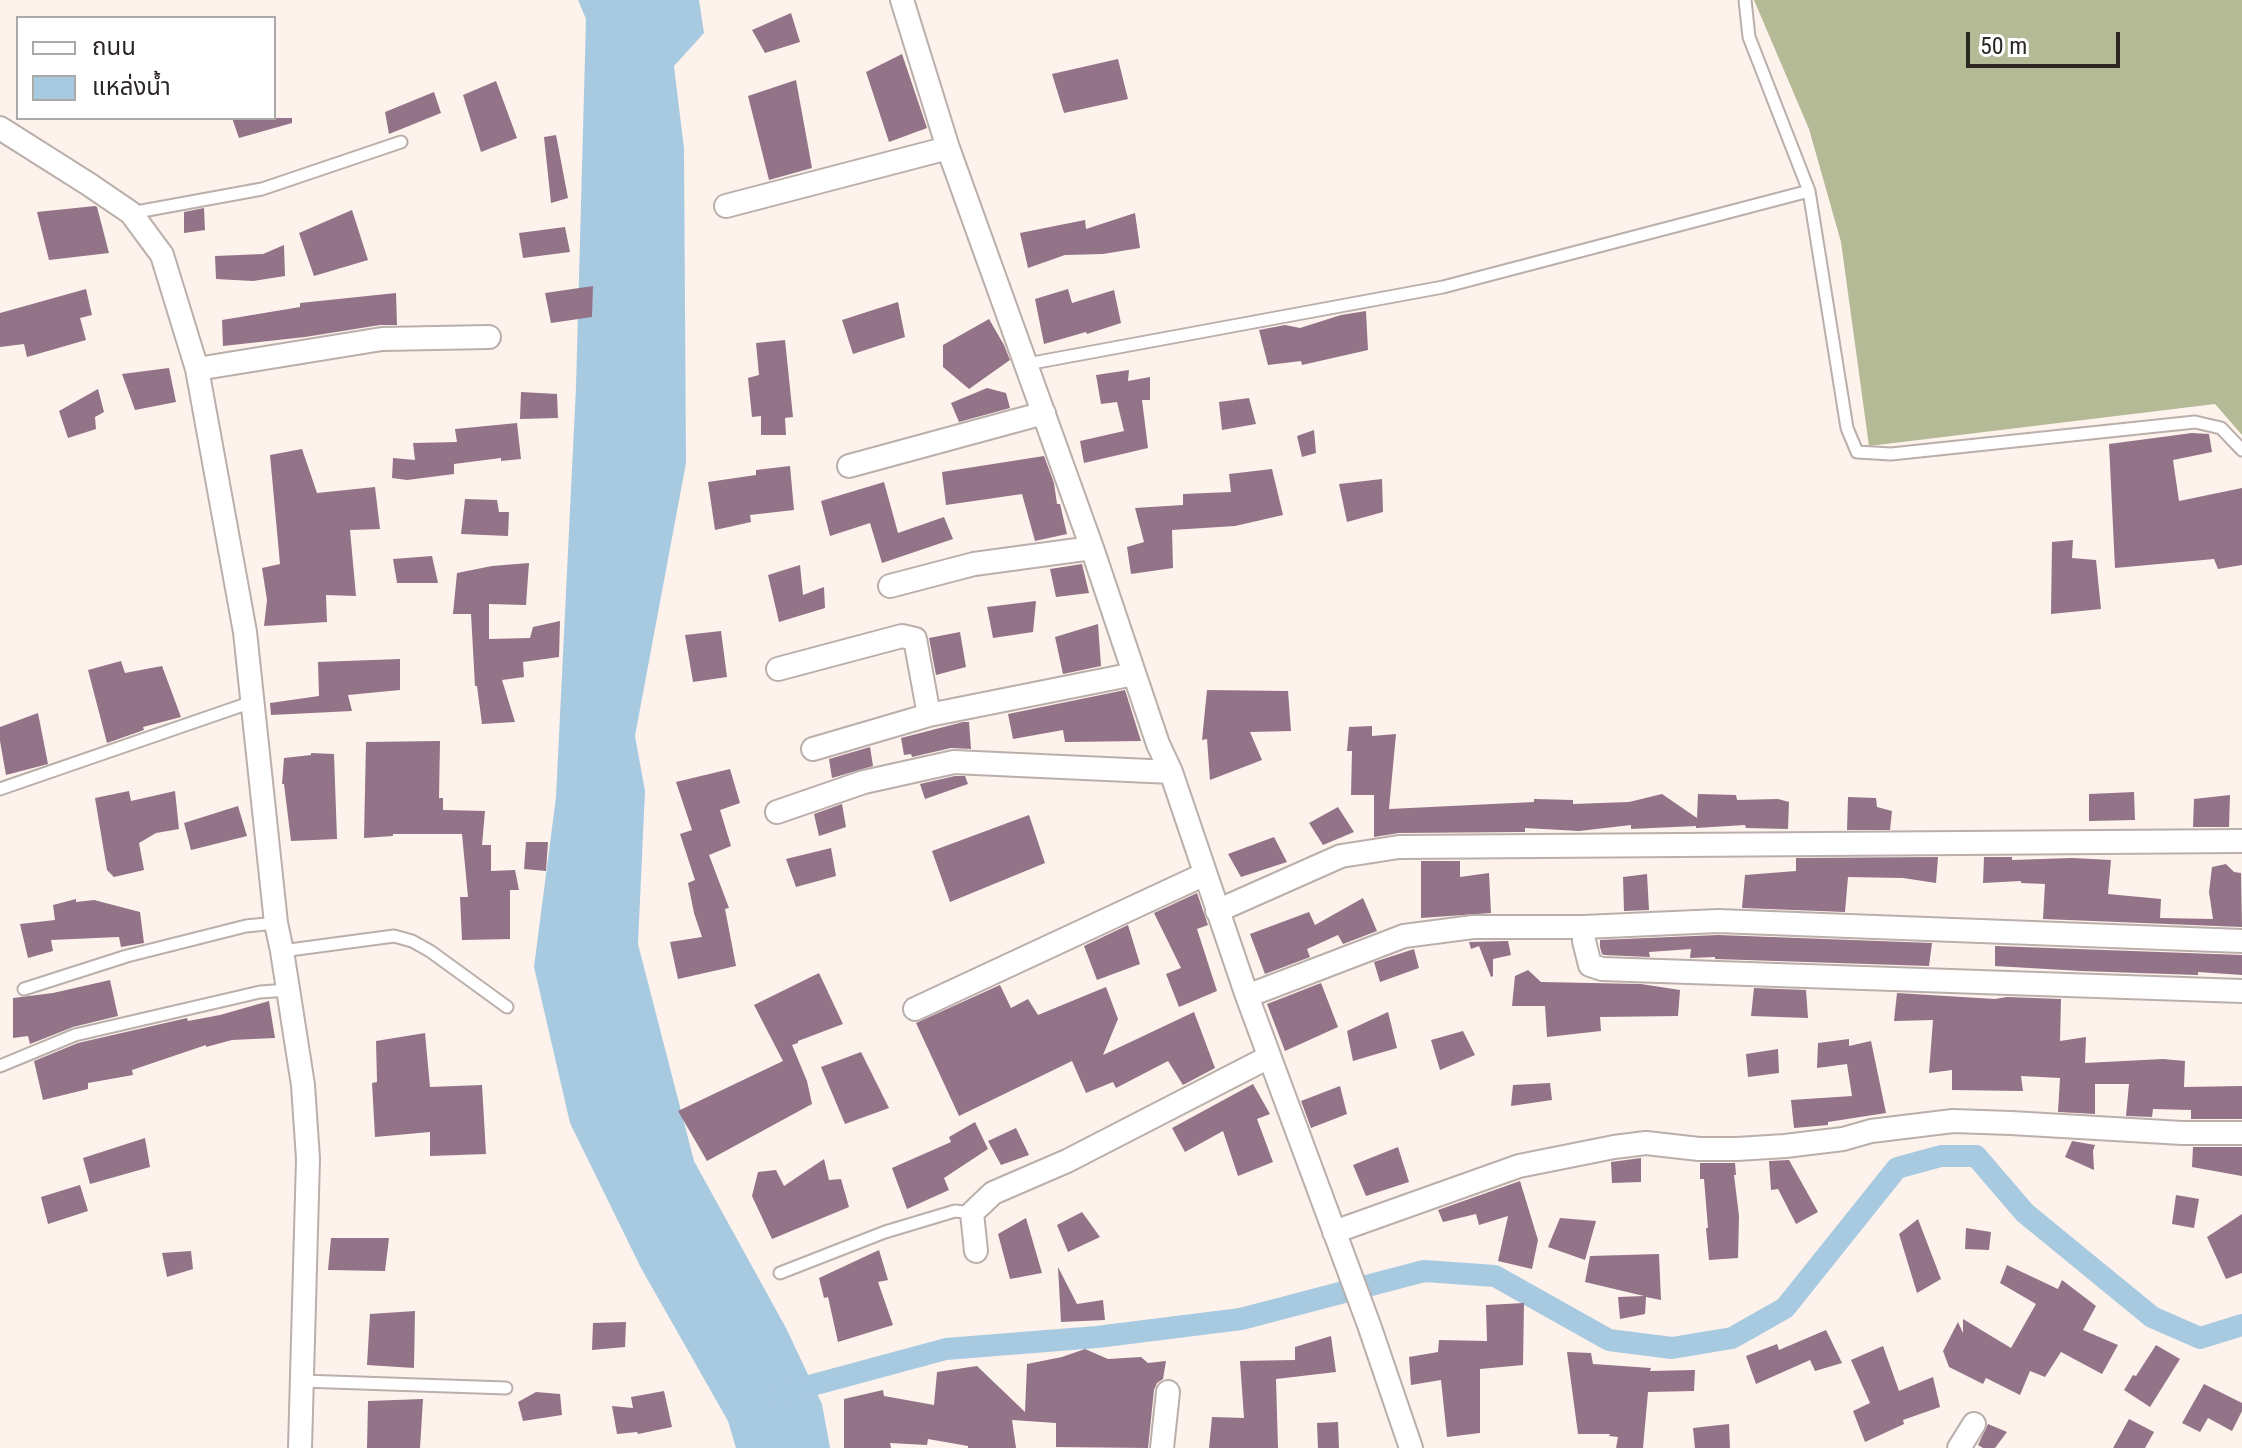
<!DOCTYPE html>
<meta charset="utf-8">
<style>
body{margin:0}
#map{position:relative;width:2242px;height:1448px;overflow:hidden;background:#fef2ec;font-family:"Roboto Condensed","Noto Sans Thai",sans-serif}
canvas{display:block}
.legend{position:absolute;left:16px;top:16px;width:260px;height:104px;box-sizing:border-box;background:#fff;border:2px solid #aba9a8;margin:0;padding:10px 14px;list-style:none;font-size:24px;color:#2c2725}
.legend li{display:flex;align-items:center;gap:16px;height:40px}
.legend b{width:40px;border:2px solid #aba9a8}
.scale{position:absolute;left:1966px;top:32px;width:154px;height:36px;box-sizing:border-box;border:4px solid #2c2725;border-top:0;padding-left:10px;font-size:24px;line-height:28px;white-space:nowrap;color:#2c2725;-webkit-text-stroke:6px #fff;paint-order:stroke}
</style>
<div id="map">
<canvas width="2242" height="1448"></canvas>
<ul class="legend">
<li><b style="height:10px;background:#fff"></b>ถนน</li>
<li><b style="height:22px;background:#a8cae0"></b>แหล่งน้ำ</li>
</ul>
<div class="scale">50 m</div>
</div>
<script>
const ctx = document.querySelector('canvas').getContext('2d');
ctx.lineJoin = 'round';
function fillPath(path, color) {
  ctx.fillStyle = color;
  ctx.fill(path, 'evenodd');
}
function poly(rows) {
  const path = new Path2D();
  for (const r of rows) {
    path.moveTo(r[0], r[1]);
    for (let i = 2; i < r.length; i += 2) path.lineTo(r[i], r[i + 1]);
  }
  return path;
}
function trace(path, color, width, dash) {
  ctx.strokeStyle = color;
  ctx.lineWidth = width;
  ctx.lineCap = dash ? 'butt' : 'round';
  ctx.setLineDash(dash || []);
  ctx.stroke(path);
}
const forest = poly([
 [1754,0,2242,0,2242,435,2215,404,1869,446,1841,242,1809,129]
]);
const water = poly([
 [578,0,699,0,704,33,674,66,684,149,686,463,635,736,645,791,638,944,694,1161,786,1328,822,1404,830,1448,736,1448,728,1421,641,1268,570,1123,534,967,556,797,576,387,586,19]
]);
const canal = poly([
 [783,1393,946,1349,1097,1337,1241,1319,1424,1271,1495,1276,1609,1340,1672,1348,1732,1338,1785,1308,1897,1168,1941,1156,1976,1156,2025,1213,2152,1317,2200,1338,2242,1325]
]);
const building = poly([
 [791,13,800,42,765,53,752,30],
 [902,54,927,128,889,142,866,72],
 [1118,59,1128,99,1064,113,1052,74],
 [796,80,812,168,769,180,748,96],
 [496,81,517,138,481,152,463,95],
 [434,92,441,113,389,134,385,112],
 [232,118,292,118,292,123,239,138],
 [556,135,568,198,551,203,544,137],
 [95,206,97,207,109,253,49,260,37,212],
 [204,208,205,230,184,233,184,212],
 [352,210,368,260,314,276,299,233],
 [1135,213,1140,248,1103,254,1065,255,1028,268,1020,233,1085,220,1086,229],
 [565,227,570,252,523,258,519,233],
 [284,245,285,276,253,281,216,279,215,256,263,254],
 [593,286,592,317,551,323,545,293],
 [86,289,92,315,80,318,86,340,27,357,24,344,0,347,0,313],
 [1068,289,1072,303,1114,290,1121,323,1087,334,1086,332,1044,344,1035,299],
 [396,293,397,325,380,325,305,337,223,346,222,320,300,307,300,303],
 [898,302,905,337,853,354,842,320],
 [1366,311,1368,350,1302,365,1301,361,1268,365,1259,330,1285,325,1300,328,1341,315],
 [989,319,1004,345,1010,360,969,389,943,367,943,345],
 [785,340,793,417,785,418,786,435,761,435,761,416,752,417,748,378,759,375,756,343],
 [169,368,176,402,135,410,122,374],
 [1129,370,1128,381,1150,377,1150,400,1142,400,1148,448,1084,463,1080,441,1124,431,1117,402,1101,404,1096,375],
 [987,388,1006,393,1010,408,959,422,951,403],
 [98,389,104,412,95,417,96,429,68,438,59,411],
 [521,392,557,394,558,418,520,419],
 [1249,398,1256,424,1222,430,1219,402],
 [517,423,521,459,501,461,501,458,454,464,454,474,407,480,392,478,393,458,415,460,413,443,457,442,455,429],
 [1314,430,1316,453,1302,457,1297,436],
 [2192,433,2209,434,2212,452,2173,460,2179,501,2242,488,2242,565,2218,569,2214,559,2115,568,2109,444],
 [302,449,317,493,375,487,380,529,350,530,356,596,326,595,327,622,264,626,267,600,262,568,280,564,270,455],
 [1044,456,1054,483,1057,504,1060,504,1067,534,1035,541,1022,494,946,505,942,472],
 [790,466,794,510,750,515,751,522,715,530,708,482,756,475,756,470],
 [1272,469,1283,515,1235,526,1172,530,1173,568,1131,574,1127,547,1144,542,1135,508,1183,505,1183,494,1231,492,1229,474],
 [1382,479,1383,512,1347,522,1339,484],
 [884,482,898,533,944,517,953,539,882,563,870,523,830,536,821,501],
 [465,499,497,500,499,512,509,512,508,536,461,534],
 [2073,540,2072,558,2096,560,2101,609,2051,614,2052,542],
 [432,556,438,583,397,583,393,559],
 [529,563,526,605,489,604,489,639,530,638,533,627,560,621,559,657,523,662,524,677,502,680,515,722,482,724,477,686,475,686,471,614,453,614,457,573,492,566],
 [1082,564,1089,593,1056,597,1050,569],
 [800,565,803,595,824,587,825,608,779,622,768,575],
 [1036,601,1033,632,993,638,987,607],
 [1098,624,1101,666,1063,674,1055,637],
 [721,631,727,677,693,682,685,635],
 [960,632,966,667,936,675,929,638],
 [400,659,400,690,348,695,352,711,271,715,270,703,319,696,318,662],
 [121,661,125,673,162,666,181,717,143,727,144,730,107,743,88,670],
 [1125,690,1141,741,1065,742,1063,730,1013,739,1008,714],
 [1207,690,1288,691,1291,731,1250,732,1262,760,1210,780,1207,739,1202,740],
 [38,713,48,764,6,775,0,741,0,727],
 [963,722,969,722,971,749,951,748,912,757,911,754,904,755,901,738],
 [1372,726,1372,736,1396,734,1389,809,1534,802,1534,799,1573,800,1573,804,1629,802,1662,794,1697,818,1698,794,1736,795,1737,800,1778,799,1789,802,1788,829,1746,828,1745,825,1696,828,1696,826,1631,829,1631,825,1579,831,1525,828,1525,832,1399,833,1374,837,1374,795,1351,795,1352,751,1347,751,1349,727],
 [440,741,439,798,443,798,443,810,485,811,482,845,491,845,491,871,515,870,519,890,510,890,510,939,462,940,460,897,468,897,462,834,393,834,393,836,364,838,366,742],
 [870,747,873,766,832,778,829,759],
 [311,753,334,754,337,839,291,841,284,784,282,784,284,758,311,755],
 [730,769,740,803,720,810,731,846,709,855,729,908,725,909,736,966,678,979,670,942,702,937,694,913,688,883,695,880,680,834,692,830,676,782],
 [955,776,965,776,968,784,925,799,920,784],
 [129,791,131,801,175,791,179,829,156,833,139,843,144,870,114,877,107,870,95,798],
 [2134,792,2135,820,2089,821,2089,794],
 [2230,795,2229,827,2193,827,2194,799],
 [1848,797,1876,798,1877,807,1892,811,1890,830,1847,830],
 [842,804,846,827,819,836,814,814],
 [238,806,247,836,191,850,184,823],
 [1338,807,1354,832,1323,845,1309,823],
 [1029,815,1045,863,950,902,932,851],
 [1274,837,1287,862,1241,877,1228,854],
 [526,842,548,842,546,871,524,869],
 [831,848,836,876,796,887,786,859],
 [1938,857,1936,883,1903,878,1848,877,1845,912,1742,908,1745,875,1796,871,1796,858],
 [1984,857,2012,857,2012,860,2072,858,2111,860,2108,894,2161,899,2160,918,2213,919,2209,892,2212,867,2226,864,2234,872,2241,873,2242,927,2043,919,2045,884,2021,883,2021,881,1983,883],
 [1421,861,1460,861,1460,877,1489,873,1491,913,1421,918],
 [1647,874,1649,910,1624,911,1623,877],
 [1197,893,1208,925,1197,929,1217,991,1179,1007,1166,974,1181,968,1154,913],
 [1363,898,1377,931,1343,944,1338,935,1307,949,1310,957,1265,974,1250,934,1309,912,1315,925],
 [76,899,76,902,94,900,140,912,144,943,121,947,119,937,51,940,53,951,28,958,20,924,55,920,53,905],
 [1128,925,1140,964,1097,980,1084,946],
 [1718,935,1932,943,1929,966,1715,959,1715,957,1690,958,1691,949,1649,952,1650,957,1604,955,1602,954,1600,947,1600,940],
 [1508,941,1511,955,1493,959,1493,976,1491,977,1479,946,1471,949,1469,942],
 [1995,946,2242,955,2242,975,2198,972,2198,975,2081,971,1995,966],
 [1414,949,1419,968,1380,982,1374,962],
 [1528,970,1541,982,1641,984,1680,990,1678,1016,1600,1017,1601,1031,1547,1037,1545,1006,1512,1006,1515,976],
 [819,973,843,1024,798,1041,798,1043,792,1045,807,1081,812,1104,707,1161,678,1111,783,1061,754,1005],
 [110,980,118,1016,73,1027,30,1044,28,1036,13,1038,13,998,53,993],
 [1321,983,1338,1027,1285,1051,1267,1004],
 [1000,985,1011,1008,1028,999,1038,1015,1106,987,1118,1019,1103,1055,1194,1012,1215,1068,1183,1085,1168,1061,1116,1088,1113,1082,1086,1093,1072,1061,959,1116,916,1023],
 [1754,988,1806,990,1808,1018,1751,1016],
 [1897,993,1995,999,2007,997,2061,999,2060,1041,2086,1037,2085,1063,2163,1059,2185,1061,2184,1087,2242,1086,2242,1119,2191,1119,2191,1110,2153,1109,2152,1117,2126,1116,2129,1084,2095,1084,2095,1114,2058,1112,2060,1078,2021,1076,2023,1091,1952,1090,1952,1070,1929,1073,1933,1020,1894,1021],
 [269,1001,275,1038,232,1040,206,1047,206,1045,132,1070,133,1075,88,1083,88,1089,43,1100,34,1061,78,1043,187,1018,188,1021,220,1015],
 [1388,1012,1397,1048,1353,1061,1347,1031],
 [1463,1031,1475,1055,1440,1070,1431,1040],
 [425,1033,430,1087,482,1085,486,1154,430,1156,430,1132,375,1137,372,1083,377,1082,376,1041],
 [1849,1039,1849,1046,1871,1041,1886,1113,1828,1122,1828,1125,1794,1128,1791,1100,1852,1096,1847,1064,1817,1068,1818,1043],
 [1778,1049,1779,1073,1748,1077,1746,1054],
 [861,1052,889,1108,845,1124,821,1067],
 [1550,1083,1552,1100,1511,1106,1513,1085],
 [1253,1084,1270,1114,1257,1119,1273,1162,1238,1176,1223,1131,1185,1152,1172,1128],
 [1340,1086,1347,1114,1311,1128,1301,1101],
 [975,1122,988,1149,944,1178,949,1190,907,1209,892,1168,951,1142,949,1137],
 [1016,1128,1029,1155,1001,1165,988,1141],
 [145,1138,150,1167,90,1184,83,1158],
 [2072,1141,2095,1145,2093,1151,2094,1170,2065,1157],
 [1398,1147,1409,1182,1366,1196,1353,1165],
 [2193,1147,2242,1147,2242,1176,2192,1167],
 [1641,1158,1641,1182,1612,1183,1611,1162],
 [824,1159,829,1180,841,1179,849,1207,772,1239,752,1196,758,1172,776,1170,784,1186],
 [1789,1160,1818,1212,1796,1224,1778,1189,1771,1190,1769,1161],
 [1700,1163,1735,1163,1736,1175,1734,1175,1739,1216,1738,1258,1709,1260,1706,1228,1708,1228,1704,1179,1700,1179],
 [1520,1181,1538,1240,1532,1269,1498,1261,1508,1216,1479,1225,1476,1214,1443,1222,1438,1210],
 [80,1185,88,1211,48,1224,41,1197],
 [2176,1195,2199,1199,2194,1228,2172,1224],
 [1082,1212,1100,1237,1068,1252,1057,1225],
 [2242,1214,2242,1273,2226,1279,2207,1237],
 [1026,1218,1042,1273,1010,1279,998,1234],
 [1560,1218,1596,1221,1585,1260,1548,1247],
 [1918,1219,1941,1279,1917,1293,1899,1234],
 [1966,1228,1991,1232,1989,1250,1965,1249],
 [331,1238,389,1238,385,1271,328,1270],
 [879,1250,888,1280,878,1282,893,1325,838,1342,828,1297,824,1298,819,1278],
 [191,1251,193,1269,167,1277,162,1253],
 [1659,1254,1661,1300,1646,1297,1645,1314,1620,1319,1618,1297,1644,1296,1585,1282,1590,1256],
 [2007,1265,2058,1289,2062,1280,2096,1306,2083,1330,2118,1345,2102,1374,2061,1352,2045,1377,2030,1371,2020,1395,1986,1378,1983,1384,1949,1367,1943,1351,1958,1322,1963,1333,1963,1319,2011,1348,2036,1304,2000,1283],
 [1058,1267,1077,1304,1103,1300,1105,1320,1061,1322],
 [1524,1303,1523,1365,1480,1369,1480,1433,1447,1437,1441,1380,1411,1385,1409,1357,1438,1352,1439,1340,1487,1341,1486,1305],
 [415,1311,414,1368,367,1365,370,1314],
 [626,1322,625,1347,592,1350,593,1323],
 [1826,1330,1842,1363,1815,1371,1810,1360,1756,1384,1746,1356,1777,1344,1779,1350],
 [1331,1336,1336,1372,1276,1379,1278,1448,1209,1448,1212,1417,1244,1418,1240,1361,1295,1360,1295,1347],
 [2156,1345,2180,1359,2150,1407,2124,1390,2133,1375,2136,1376],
 [1883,1346,1899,1391,1933,1377,1940,1407,1903,1420,1904,1424,1865,1442,1853,1411,1870,1403,1851,1360],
 [1085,1349,1108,1359,1141,1357,1148,1363,1166,1361,1163,1379,1157,1383,1154,1390,1148,1448,1056,1447,1056,1423,1012,1420,1016,1448,968,1448,968,1446,928,1439,927,1445,890,1443,891,1448,844,1448,844,1399,883,1390,884,1396,934,1405,937,1372,977,1366,1025,1412,1027,1364,1062,1357],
 [1567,1352,1591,1353,1593,1364,1651,1368,1650,1371,1695,1370,1694,1391,1648,1392,1643,1448,1616,1448,1618,1437,1609,1436,1610,1434,1578,1434],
 [2204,1384,2242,1403,2242,1411,2232,1431,2208,1418,2200,1432,2182,1423],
 [664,1391,672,1427,638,1434,637,1432,617,1434,612,1406,633,1408,631,1397],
 [536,1392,560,1394,562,1415,523,1421,518,1402],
 [423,1399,420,1448,367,1448,368,1401],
 [2129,1419,2154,1432,2145,1448,2113,1448],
 [1338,1422,1339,1448,1318,1448,1317,1423],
 [1729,1424,1730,1448,1695,1448,1693,1428],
 [1988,1424,2007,1432,1995,1448,1983,1448,1978,1445]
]);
const lane = poly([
 [1745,0,1749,37,1809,191],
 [131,213,262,189,401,142],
 [1027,364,1443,287,1809,191,1847,428,1857,452,1891,454,2195,422,2221,428,2242,450],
 [0,789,252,702],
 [282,951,394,936,412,941,430,951,507,1007],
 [24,989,127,956,246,926,276,923],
 [0,1066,75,1035,260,992,288,990],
 [780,1273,885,1232,955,1211,972,1213],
 [302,1381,506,1388]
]);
const street = poly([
 [902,0,948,148,1092,548,1158,744,1171,772,1247,996,1369,1325,1411,1448],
 [0,128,90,185,131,213,162,255,197,369,245,632,276,923,282,951,303,1085,308,1159,300,1448],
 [726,206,948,148],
 [197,369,382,339,489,337],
 [849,466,1044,413],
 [890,586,974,564,1092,548],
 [778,669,902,636,915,639,929,715],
 [813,749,929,715,1134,674],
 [777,812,864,782,954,762,1171,772],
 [1217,911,1341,856,1399,847,2242,841],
 [1584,927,1584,941,1590,965,1602,969,2242,991],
 [1247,996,1404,936,1473,927,1584,927,1718,921,2242,941],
 [915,1009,1205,874],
 [1334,1232,1519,1166,1614,1147,1646,1143,1699,1149,1737,1149,1785,1146,1843,1139,1871,1131,1953,1121,2011,1123,2182,1133,2242,1133],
 [976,1251,972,1213,993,1193,1067,1161,1269,1057],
 [1162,1448,1168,1392],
 [1959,1448,1974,1424]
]);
fillPath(forest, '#b4b996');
fillPath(water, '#a8cae0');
trace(canal, '#a8cae0', 22);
fillPath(building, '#937387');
trace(lane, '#baafaa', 15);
trace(street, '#baafaa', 26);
trace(lane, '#fff', 11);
trace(street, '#fff', 22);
</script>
